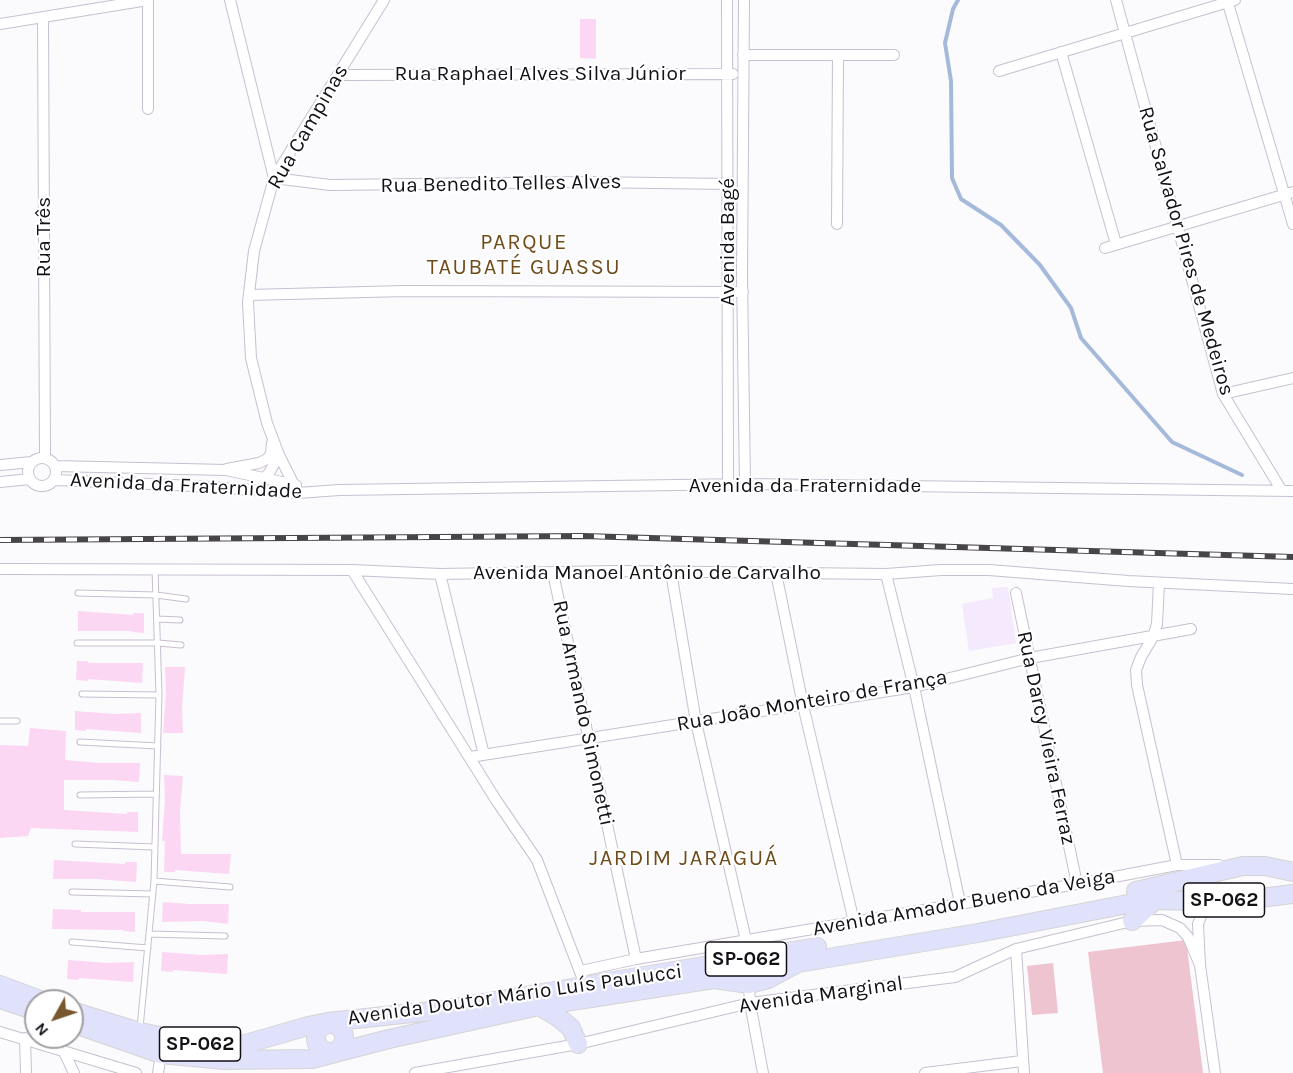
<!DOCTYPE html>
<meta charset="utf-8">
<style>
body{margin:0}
#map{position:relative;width:1293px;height:1073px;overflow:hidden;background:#fbfafd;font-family:Karla,sans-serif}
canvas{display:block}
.north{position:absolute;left:24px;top:989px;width:60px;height:60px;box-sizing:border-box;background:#fff;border:2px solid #a19fa2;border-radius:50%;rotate:230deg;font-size:16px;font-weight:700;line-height:24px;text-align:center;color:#131016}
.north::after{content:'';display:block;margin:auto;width:21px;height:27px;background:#77572d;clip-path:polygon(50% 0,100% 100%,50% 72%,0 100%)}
</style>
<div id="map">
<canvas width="1293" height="1073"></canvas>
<div class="north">N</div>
</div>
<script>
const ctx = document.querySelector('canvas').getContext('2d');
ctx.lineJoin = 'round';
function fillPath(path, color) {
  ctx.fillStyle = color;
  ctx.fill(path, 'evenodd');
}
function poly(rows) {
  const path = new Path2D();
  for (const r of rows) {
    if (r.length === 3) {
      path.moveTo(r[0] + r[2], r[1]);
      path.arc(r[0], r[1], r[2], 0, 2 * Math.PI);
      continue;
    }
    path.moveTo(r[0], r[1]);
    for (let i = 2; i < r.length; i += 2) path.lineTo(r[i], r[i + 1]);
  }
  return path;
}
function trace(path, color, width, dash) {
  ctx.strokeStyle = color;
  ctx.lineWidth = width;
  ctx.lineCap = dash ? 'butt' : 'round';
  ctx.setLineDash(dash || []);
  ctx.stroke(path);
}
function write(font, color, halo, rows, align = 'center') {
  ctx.font = font + ' Karla,sans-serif';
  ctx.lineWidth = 4.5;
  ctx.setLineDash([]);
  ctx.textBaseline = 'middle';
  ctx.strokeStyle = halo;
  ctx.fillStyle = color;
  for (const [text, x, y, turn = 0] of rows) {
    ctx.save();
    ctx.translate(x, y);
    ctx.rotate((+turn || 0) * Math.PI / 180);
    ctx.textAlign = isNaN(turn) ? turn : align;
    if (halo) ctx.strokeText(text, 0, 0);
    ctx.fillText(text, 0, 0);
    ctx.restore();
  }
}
const built = poly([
 [1008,587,1016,643,969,651,962,604,993,598,992,588]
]);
const green = poly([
 [1186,940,1203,1073,1103,1073,1088,952],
 [1053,963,1058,1013,1032,1015,1027,966]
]);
const stream = poly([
 [958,0,953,9,945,43,951,81,952,178,961,199,1001,225,1040,265,1071,308,1081,338,1172,442,1242,475]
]);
const building = poly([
 [580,19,596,19,596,59,580,58],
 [78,611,133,615,133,613,144,613,144,633,132,632,132,631,78,631],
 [77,661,88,661,88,663,143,663,142,683,88,679,88,681,76,680],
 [165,667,185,667,182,707,183,733,163,733,166,692],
 [75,711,115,714,141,713,141,733,86,729,86,731,75,730],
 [30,728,66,731,65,760,100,763,140,763,139,782,113,780,64,780,64,810,127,814,127,812,138,812,138,832,31,828,28,836,0,838,0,745,28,746],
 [164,775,183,776,180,810,181,854,231,854,229,874,175,870,175,872,164,872,165,841,162,841,165,801],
 [54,860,125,864,125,862,137,862,136,882,96,879,53,879],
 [163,902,189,904,229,904,228,924,203,921,162,922],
 [53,909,81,910,81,912,135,912,135,932,123,931,123,930,52,929],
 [162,952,202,955,228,954,227,974,173,970,173,972,161,971],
 [68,960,108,963,134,962,133,982,79,978,79,980,67,979]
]);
const lane = poly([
 [78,593,156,595,186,599],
 [157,619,180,620],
 [77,643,158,643,181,645],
 [82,694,159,695],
 [0,721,17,721],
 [80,742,158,746],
 [80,795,156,794],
 [75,844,155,847],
 [154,881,230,887],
 [72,892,153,894],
 [149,934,225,936],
 [72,942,148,948],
 [140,1028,154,881,159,695,155,569]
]);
const street = poly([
 [230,0,274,178,330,185,586,182,728,184],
 [727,0,728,485],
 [744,0,742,276,745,484],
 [1116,0,1223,394,1282,491],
 [1227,0,1293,224],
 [43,17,45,458],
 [0,24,148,0],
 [1061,52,1116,244],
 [743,55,894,55],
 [999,71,1235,0],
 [338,75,733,74],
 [148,109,148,0],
 [837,224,838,56],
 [1105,248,1293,192],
 [249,295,405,291,743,292],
 [1223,394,1293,378],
 [42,472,14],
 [0,465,32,462],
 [55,466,226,470,296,485],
 [227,469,259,463,267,459,271,454,272,443],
 [55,480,195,486,298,493,339,490,745,484,1293,491],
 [258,480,263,479,269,473,279,455],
 [0,482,30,479],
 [298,493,279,455,267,423,251,358,248,302,254,251,274,178,384,0],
 [0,569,352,570,440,574,617,571,886,574,941,570,989,570,1128,581,1293,589],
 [352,570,496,800,537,860,582,977],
 [671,572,696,722,746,940,750,1003,763,1073],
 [553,573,636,959],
 [776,573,803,705,854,922],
 [440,574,484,755],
 [886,574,914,687,960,903],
 [1159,583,1157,624,1153,637,1141,657,1136,670,1137,685,1177,865],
 [1016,593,1077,884],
 [470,757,914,687,1030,658,1191,629],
 [1016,949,1024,1073],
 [581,971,636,959,1077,884,1177,865,1219,865],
 [0,1032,136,1073],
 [25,1038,26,1073],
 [64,1052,74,1073],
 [158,1073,161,1054],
 [415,1073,578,1044,750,1003,955,977,1016,949,1132,921,1162,920,1180,928,1188,937,1200,965],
 [925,1073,1022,1061],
 [1215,1073,1200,965,1198,924,1202,914,1218,903]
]);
const primary = poly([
 [1136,891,1243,866,1265,866,1293,872],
 [1132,921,1155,900],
 [0,985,43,1001],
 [0,999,30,1009],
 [539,1006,559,1018,571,1028,578,1044],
 [72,1011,140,1032,214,1047,242,1045,308,1026,328,1022,441,1010,817,947],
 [72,1023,161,1054,224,1060,312,1059,389,1039,539,1006,714,979,749,984,768,979,798,963,978,933,1133,903,1155,900,1229,902,1293,894],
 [330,1038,14]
]);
const rail = poly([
 [0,540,583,536,1293,557]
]);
const shields = [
 [1224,900,81],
 [746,959,81],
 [200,1044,81]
];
const shieldNames = [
 ["SP-062",1224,900],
 ["SP-062",746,959],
 ["SP-062",200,1044]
];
const streetNames = [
 ["Rua Raphael Alves Silva Júnior",540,74],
 ["Rua Campinas",308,127,-60],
 ["Rua Benedito Telles Alves",501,184,-1],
 ["Rua Três",44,237,-90],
 ["Avenida Bagé",728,242,-90],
 ["Rua Salvador Pires de Medeiros",1186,251,74],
 ["Avenida da Fraternidade",186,486,3],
 ["Avenida da Fraternidade",805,486],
 ["Avenida Manoel Antônio de Carvalho",647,573],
 ["Rua João Monteiro de França",812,701,-10],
 ["Rua Armando Simonetti",583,713,78],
 ["Rua Darcy Vieira Ferraz",1046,738,78],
 ["Avenida Amador Bueno da Veiga",964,903,-10],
 ["Avenida Doutor Mário Luís Paulucci",515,995,-8],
 ["Avenida Marginal",821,995,-8]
];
const neighbourhoodNames = [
 ["PARQUE",524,243],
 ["TAUBATÉ GUASSU",524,268],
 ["JARDIM JARAGUÁ",684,859]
];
fillPath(built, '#f4e9fd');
fillPath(green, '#eec4d1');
trace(stream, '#a5badb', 4);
fillPath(building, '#fbd7f3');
trace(lane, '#c8bfd0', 7);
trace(street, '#c8bfd0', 12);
trace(primary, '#d5d4d5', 20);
trace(lane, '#fff', 5);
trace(street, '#fff', 10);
trace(primary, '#e0e1fa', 18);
trace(rail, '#48454a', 6);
trace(rail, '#fff', 4, [11]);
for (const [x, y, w] of shields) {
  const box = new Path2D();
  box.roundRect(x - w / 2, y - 17, w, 34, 4.5);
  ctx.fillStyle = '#fff';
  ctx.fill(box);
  trace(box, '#131016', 1.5);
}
write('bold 20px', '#131016', null, shieldNames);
write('21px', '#131016', '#fff', streetNames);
ctx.letterSpacing = '1.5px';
write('22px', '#704c1b', '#fff', neighbourhoodNames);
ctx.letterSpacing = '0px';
</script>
